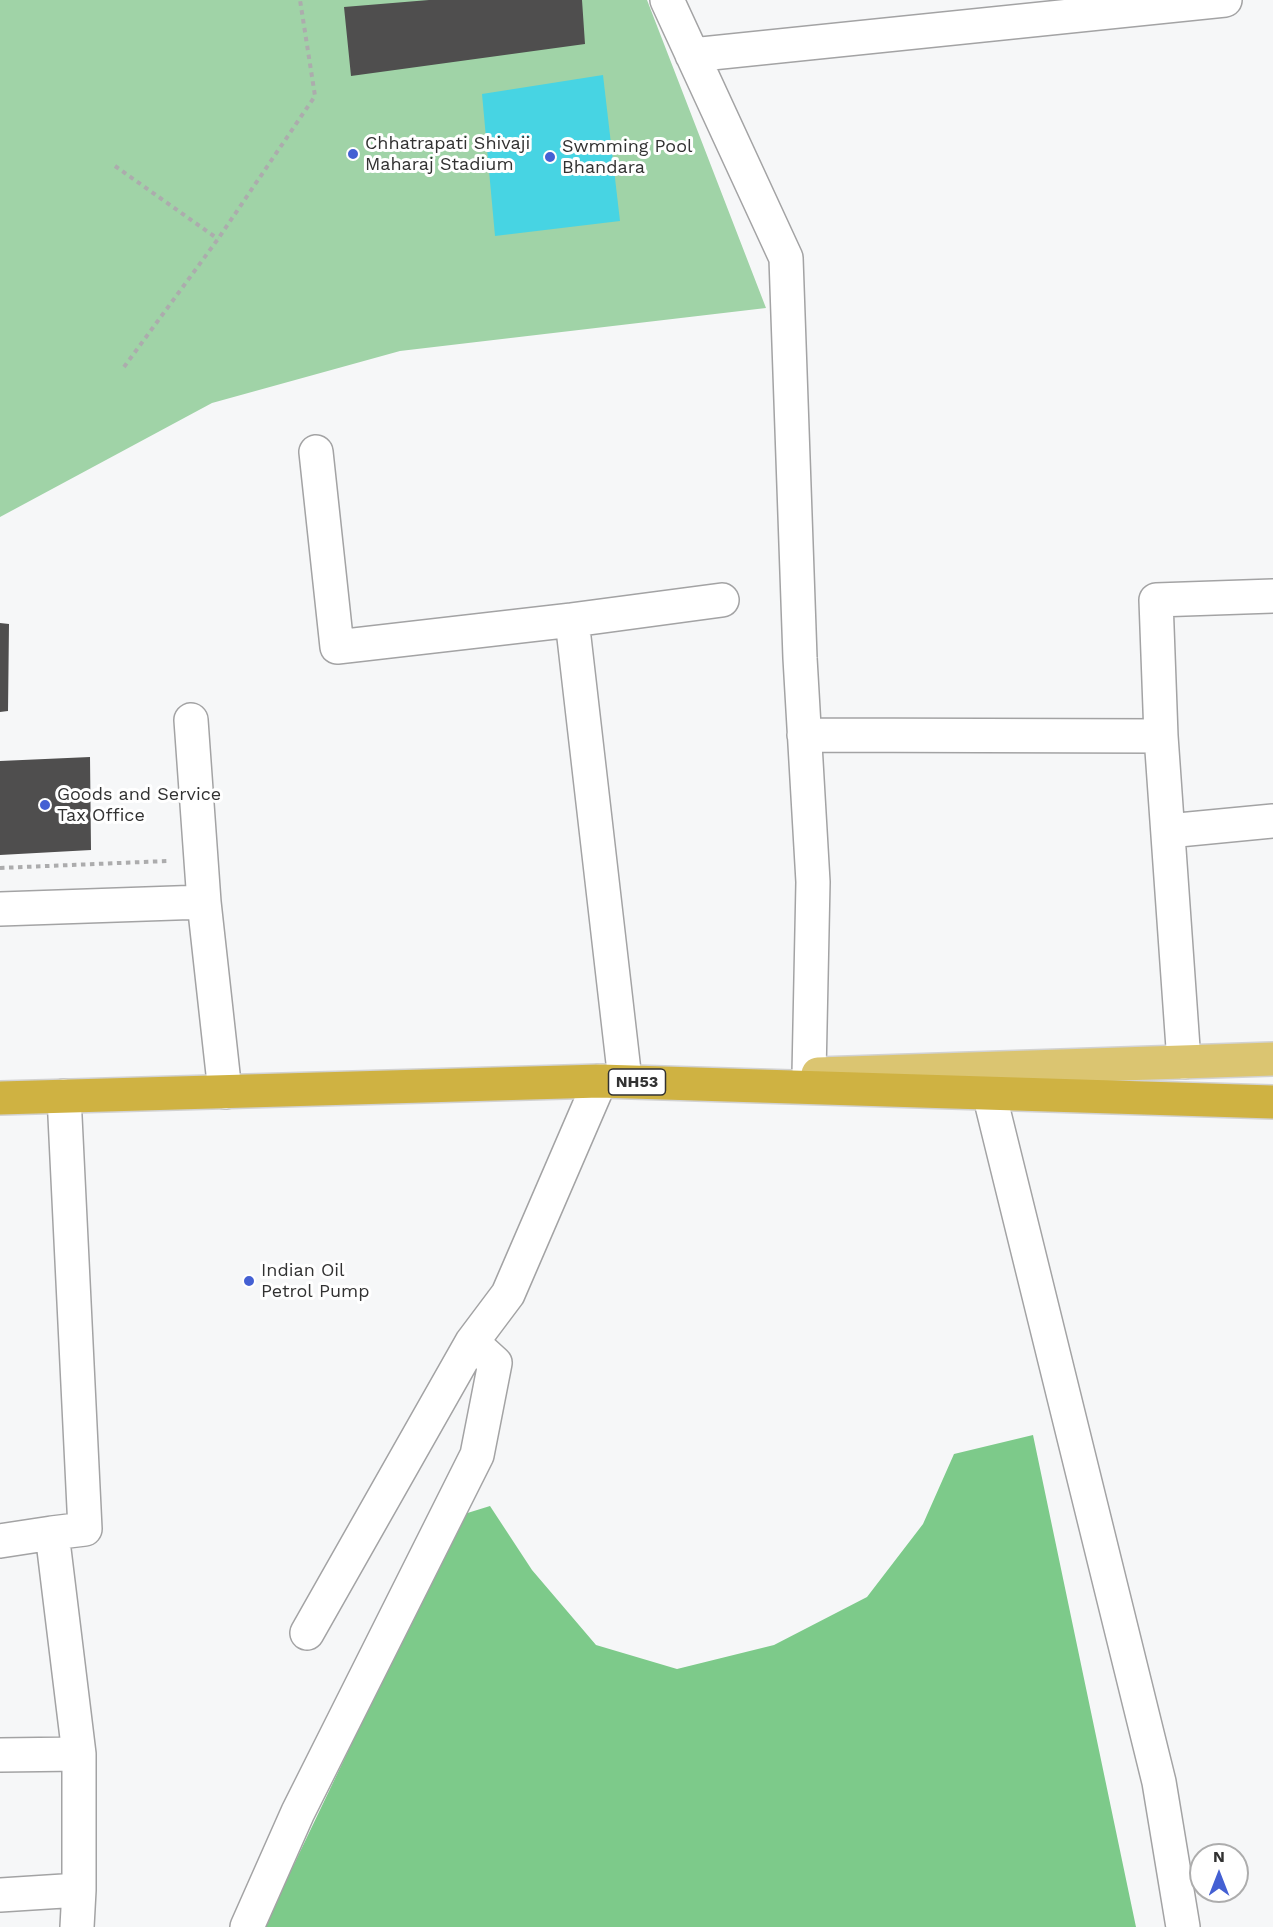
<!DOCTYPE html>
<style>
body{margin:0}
#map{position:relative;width:1273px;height:1927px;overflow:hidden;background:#f6f7f8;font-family:"Work Sans",sans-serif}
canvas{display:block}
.north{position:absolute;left:1189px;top:1843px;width:60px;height:60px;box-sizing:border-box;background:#fff;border:2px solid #adadad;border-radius:50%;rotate:0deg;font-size:16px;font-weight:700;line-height:24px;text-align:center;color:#323232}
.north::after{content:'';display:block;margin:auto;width:21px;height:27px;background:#4460d3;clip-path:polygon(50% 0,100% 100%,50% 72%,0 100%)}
</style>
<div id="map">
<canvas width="1273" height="1927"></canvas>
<div class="north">N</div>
</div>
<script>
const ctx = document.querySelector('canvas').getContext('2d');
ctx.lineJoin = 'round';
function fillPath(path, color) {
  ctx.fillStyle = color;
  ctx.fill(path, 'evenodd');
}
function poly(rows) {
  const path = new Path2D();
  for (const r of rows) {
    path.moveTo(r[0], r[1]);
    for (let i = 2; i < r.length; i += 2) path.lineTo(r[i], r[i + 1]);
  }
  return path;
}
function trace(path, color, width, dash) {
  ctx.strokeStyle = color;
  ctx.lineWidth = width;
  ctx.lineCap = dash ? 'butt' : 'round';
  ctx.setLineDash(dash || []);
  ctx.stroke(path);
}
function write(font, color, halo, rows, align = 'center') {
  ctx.font = font + ' "Work Sans",sans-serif';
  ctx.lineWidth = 6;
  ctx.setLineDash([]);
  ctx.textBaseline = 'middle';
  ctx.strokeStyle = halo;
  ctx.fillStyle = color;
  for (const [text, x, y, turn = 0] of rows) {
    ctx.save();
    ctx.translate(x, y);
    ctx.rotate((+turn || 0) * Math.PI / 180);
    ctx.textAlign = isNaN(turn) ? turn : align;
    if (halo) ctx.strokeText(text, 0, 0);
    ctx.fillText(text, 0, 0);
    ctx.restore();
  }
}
const green = poly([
 [0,0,647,0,766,308,400,351,212,403,0,517]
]);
const forest = poly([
 [1033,1435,1136,1927,264,1927,461,1515,490,1506,532,1570,596,1645,677,1669,774,1645,867,1597,923,1524,954,1454]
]);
const water = poly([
 [603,75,620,221,495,236,482,94]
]);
const building = poly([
 [429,0,582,0,585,44,351,76,344,7],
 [0,623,9,624,8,711,0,712],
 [90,757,91,850,0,855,0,761]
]);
const path = poly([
 [115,166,218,239],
 [124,367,218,239,315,96,300,0],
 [0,868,167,861]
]);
const minor = poly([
 [667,0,786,258,800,658,813,882,809,1074],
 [692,55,1225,0],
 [316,452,337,647,572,620,722,600],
 [572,620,625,1080],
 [191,720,204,902],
 [804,735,1161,736],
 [1168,831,1273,821],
 [0,909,204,902,225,1092],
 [1184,1062,1161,736,1156,600,1273,596],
 [989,1093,1159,1782,1183,1927],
 [52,1533,85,1529,64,1096],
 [0,1541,52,1533,79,1754,0,1755],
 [307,1633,472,1342,508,1294,600,1081],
 [0,1895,79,1890,79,1754],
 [77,1927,79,1890],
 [247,1927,298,1812,477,1455,495,1363,472,1342]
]);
const primary = poly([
 [818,1074,1273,1059]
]);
const trunk = poly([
 [0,1098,600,1081,1273,1102]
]);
const markers = [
 [353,154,6,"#4460d3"],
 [550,157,6,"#4460d3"],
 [45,805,6,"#4460d3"],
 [249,1281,6,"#4460d3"]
];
const shields = [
 [637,1082,57]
];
const shieldNames = [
 ["NH53",637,1082]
];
const poiNames = [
 ["Chhatrapati Shivaji",365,144],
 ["Maharaj Stadium",365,165],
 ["Swmming Pool",562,147],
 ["Bhandara",562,168],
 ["Goods and Service",57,795],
 ["Tax Office",57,816],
 ["Indian Oil",261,1271],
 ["Petrol Pump",261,1292]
];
fillPath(green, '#a0d3a7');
fillPath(forest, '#7dca8a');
fillPath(water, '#47d4e3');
fillPath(building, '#4f4e4e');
trace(minor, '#a3a3a4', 36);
trace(primary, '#d2d2d2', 36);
trace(trunk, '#d2d2d2', 36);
trace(path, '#acacad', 4, [4.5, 4.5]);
trace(minor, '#fff', 33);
trace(primary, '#dbc571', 33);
trace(trunk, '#cfb242', 33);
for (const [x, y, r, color] of markers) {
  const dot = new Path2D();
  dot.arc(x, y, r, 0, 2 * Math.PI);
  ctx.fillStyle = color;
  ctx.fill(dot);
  trace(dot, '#fff', 2);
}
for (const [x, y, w] of shields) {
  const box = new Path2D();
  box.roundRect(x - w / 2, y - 13, w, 26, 4.5);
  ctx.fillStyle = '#fff';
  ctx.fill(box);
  trace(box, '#323232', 1.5);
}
write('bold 16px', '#323232', null, shieldNames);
write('18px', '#323232', '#fff', poiNames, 'left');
</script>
